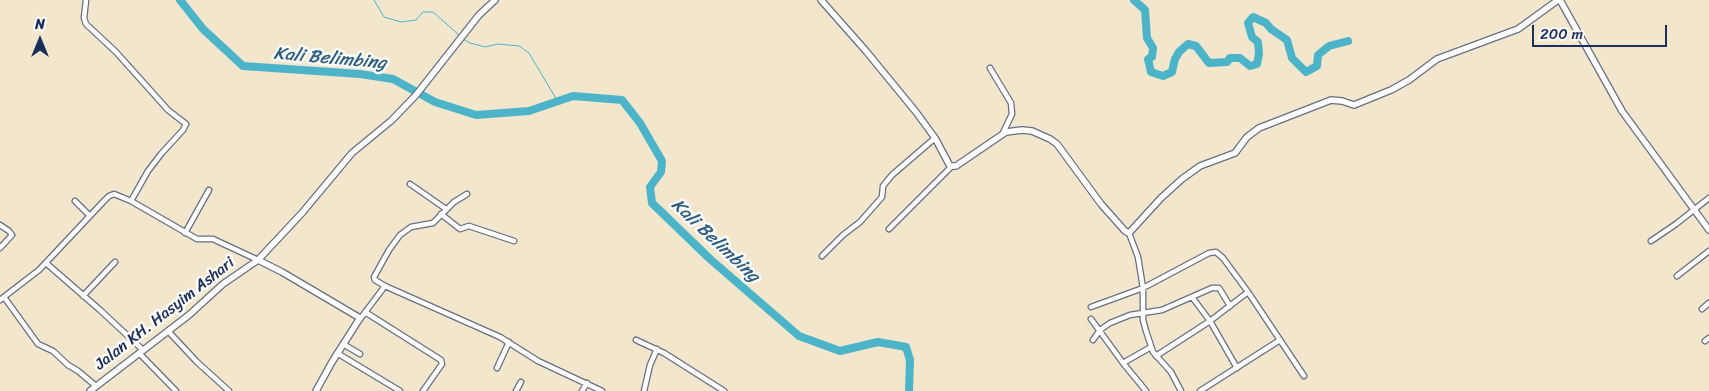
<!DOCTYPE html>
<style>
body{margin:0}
#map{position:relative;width:1709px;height:391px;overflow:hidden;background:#f2e6cc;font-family:Sriracha,sans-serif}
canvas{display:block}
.north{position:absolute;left:15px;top:15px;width:50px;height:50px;-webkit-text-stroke:4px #fdfcf7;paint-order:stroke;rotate:0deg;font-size:14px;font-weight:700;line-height:20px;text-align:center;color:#1b2f5e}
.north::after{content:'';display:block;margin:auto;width:18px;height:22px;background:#1b2f5e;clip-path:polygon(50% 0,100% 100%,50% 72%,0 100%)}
.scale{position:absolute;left:1532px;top:25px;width:135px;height:22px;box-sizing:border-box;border:2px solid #1b2f5e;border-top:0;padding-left:6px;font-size:15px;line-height:18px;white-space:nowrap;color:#1b2f5e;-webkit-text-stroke:4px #fdfcf7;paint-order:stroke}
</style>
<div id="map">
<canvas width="1709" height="391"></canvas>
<div class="north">N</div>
<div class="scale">200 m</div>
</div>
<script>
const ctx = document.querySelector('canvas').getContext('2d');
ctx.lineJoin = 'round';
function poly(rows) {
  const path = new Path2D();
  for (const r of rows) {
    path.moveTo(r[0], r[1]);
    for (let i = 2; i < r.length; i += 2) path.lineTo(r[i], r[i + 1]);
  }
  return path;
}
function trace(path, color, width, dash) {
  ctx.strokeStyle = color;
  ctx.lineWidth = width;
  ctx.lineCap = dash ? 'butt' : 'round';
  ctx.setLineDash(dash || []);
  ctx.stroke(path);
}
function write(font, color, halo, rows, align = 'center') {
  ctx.font = font + ' Sriracha,sans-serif';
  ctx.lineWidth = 5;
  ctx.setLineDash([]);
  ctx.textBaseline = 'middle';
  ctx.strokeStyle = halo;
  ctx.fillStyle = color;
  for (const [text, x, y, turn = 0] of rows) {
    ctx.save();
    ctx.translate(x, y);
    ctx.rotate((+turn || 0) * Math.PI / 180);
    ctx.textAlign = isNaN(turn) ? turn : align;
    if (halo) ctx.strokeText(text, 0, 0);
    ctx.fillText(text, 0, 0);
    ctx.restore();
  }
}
const stream = poly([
 [374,0,384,17,401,22,416,20,423,12,433,12,460,36],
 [463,39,470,43,485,47,498,44,519,46,529,53,558,102]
]);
const river = poly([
 [180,0,203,29,243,66,360,74,393,79,435,102,476,115,529,111,573,96,622,100,640,123,662,161,661,172,650,187,652,203,710,259,799,336,840,351,878,342,906,347,910,360,909,391],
 [1134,0,1145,10,1147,38,1153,48,1152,57,1148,59,1151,72,1163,76,1172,72,1175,59,1179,52,1188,44,1196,46,1209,63,1227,62,1230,58,1240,58,1250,66,1257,64,1259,54,1258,42,1252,37,1248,23,1253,17,1266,23,1271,29,1287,40,1292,58,1306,72,1317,66,1318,55,1329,46,1348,41]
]);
const minor = poly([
 [86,0,84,18,86,24,116,52,168,110,186,124,183,130,161,154,148,171,131,201],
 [990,68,1011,103,1012,114,1003,133],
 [410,184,446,209],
 [75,201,90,216],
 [441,214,460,229,469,226,514,241],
 [0,225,9,231,12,235,0,248],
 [889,229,951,167],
 [185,233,209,190],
 [1129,233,1138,257,1143,288,1143,320,1146,331,1153,352,1171,372,1181,391],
 [1651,241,1676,224,1709,198],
 [822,256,843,235,860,222,882,197,883,186,892,175,935,138],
 [46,263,100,310,143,350],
 [1677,276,1709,251],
 [385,286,375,280,374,277,389,250,400,235,411,227,433,223,454,202,467,194],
 [83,296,115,262],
 [4,297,38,344,53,351,68,365,78,371,96,386],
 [1192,297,1210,321,1237,368],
 [0,300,39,270,103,202,109,196,114,194,131,201,197,239,213,239,258,260],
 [1091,307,1143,288,1209,253,1216,252,1223,258,1248,292,1304,376],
 [1702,309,1709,303],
 [365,312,441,360,442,364,423,391],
 [360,319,385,286,500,337,538,361,602,391],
 [1091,319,1123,363,1146,391],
 [168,331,197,362,229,391],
 [636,340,664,353,724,391],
 [1093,340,1100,330,1110,323,1130,315,1162,310,1212,288,1219,288,1230,306],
 [1705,341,1709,338],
 [343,344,360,354],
 [139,353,176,391],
 [337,353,400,391],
 [1156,356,1210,321,1248,292],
 [1123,363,1151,347],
 [497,368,509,342],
 [516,391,521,382],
 [582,391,587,383],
 [644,391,650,365,657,349],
 [1200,391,1280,340]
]);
const tertiary = poly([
 [821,0,866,51,916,112,935,138,950,166,956,166,1006,132,1022,130,1032,131,1050,139,1057,144,1101,204,1125,231,1129,233,1161,198,1182,179,1200,166,1235,153,1247,137,1259,128,1331,100,1342,101,1354,105,1391,90,1409,80,1437,59,1518,29,1558,0],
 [1560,0,1622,111,1709,230],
 [258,260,282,272,360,318,332,362,316,391],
 [90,391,189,315,223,284,258,260,302,213,352,153,392,120,416,95,479,15,495,0]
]);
const streetNames = [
 ["Jalan KH. Hasyim Ashari",165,314,-38]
];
const waterNames = [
 ["Kali Belimbing",330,59,5],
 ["Kali Belimbing",715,241,43]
];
trace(stream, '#4bb4c9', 1);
trace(river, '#4bb4c9', 8);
trace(minor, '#666f84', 7);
trace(tertiary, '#666f84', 8);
trace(minor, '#fff', 4.5);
trace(tertiary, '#fff', 5.5);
write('16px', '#1b2f5e', '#fdfcf7', streetNames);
write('italic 18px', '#2c5e83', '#fdfcf7', waterNames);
</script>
